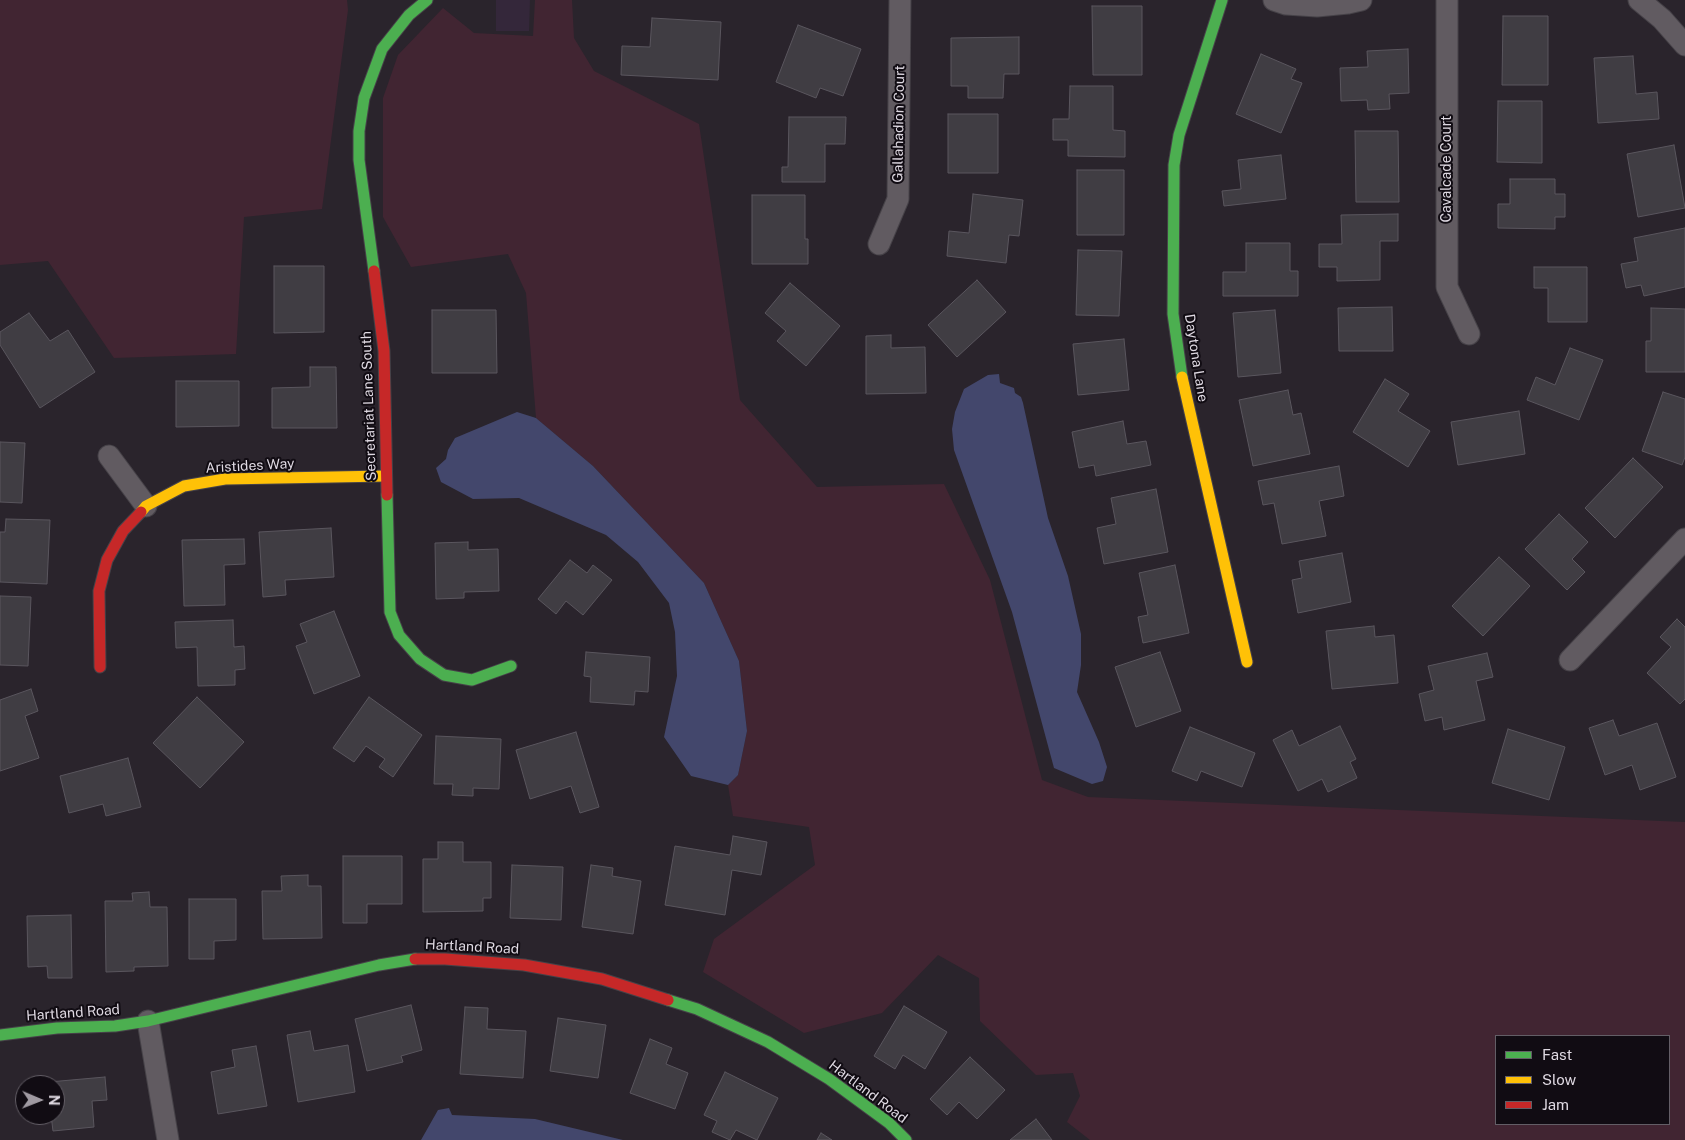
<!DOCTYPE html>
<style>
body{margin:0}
#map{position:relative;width:1685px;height:1140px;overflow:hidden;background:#2a242c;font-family:"Public Sans",sans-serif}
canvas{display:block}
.legend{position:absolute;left:1495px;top:1035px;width:175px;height:90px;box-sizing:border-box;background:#110c13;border:1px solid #635e66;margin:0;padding:6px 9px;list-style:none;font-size:15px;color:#dfd9e2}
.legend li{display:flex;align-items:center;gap:10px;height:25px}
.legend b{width:25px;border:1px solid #635e66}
.north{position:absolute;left:15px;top:1075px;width:50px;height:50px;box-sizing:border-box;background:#110c13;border:1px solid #635e66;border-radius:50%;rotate:91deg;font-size:14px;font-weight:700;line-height:20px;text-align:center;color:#dfd9e2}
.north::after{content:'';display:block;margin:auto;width:18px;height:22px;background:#a09aa2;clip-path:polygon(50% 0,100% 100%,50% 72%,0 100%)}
</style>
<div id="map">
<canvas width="1685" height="1140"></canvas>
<ul class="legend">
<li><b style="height:6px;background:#4caf50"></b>Fast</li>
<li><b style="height:6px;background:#ffc107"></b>Slow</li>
<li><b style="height:6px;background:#c62828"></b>Jam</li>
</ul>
<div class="north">N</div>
</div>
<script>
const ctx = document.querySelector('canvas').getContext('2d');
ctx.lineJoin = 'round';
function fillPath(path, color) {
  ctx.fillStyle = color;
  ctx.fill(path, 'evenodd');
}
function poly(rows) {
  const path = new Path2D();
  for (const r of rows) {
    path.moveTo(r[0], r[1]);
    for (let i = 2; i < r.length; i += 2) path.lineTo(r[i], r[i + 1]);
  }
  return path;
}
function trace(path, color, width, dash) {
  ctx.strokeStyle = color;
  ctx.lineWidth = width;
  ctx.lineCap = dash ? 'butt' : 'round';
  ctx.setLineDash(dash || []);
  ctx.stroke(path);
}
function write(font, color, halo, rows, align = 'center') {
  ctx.font = font + ' "Public Sans",sans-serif';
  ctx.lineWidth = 4;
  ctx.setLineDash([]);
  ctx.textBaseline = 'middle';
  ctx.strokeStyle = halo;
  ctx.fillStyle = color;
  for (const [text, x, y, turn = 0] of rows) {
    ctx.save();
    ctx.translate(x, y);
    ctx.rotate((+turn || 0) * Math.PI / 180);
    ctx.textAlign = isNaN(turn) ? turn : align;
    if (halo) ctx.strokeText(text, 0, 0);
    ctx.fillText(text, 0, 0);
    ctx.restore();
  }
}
const built = poly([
 [496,0,530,0,529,31,496,31]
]);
const green = poly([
 [0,0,347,0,348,10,322,209,244,217,236,354,114,358,48,261,0,265],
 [535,0,572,0,574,38,594,71,699,124,740,400,817,487,944,484,990,580,1042,780,1088,797,1685,822,1685,1140,1090,1140,1067,1122,1080,1096,1073,1073,1036,1075,980,1021,979,978,938,955,882,1013,804,1033,703,972,714,939,815,865,809,827,733,816,728,785,738,775,747,731,739,661,704,583,593,466,536,418,526,293,508,254,411,267,383,217,383,98,398,55,443,8,474,33,533,36],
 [1496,1036,1669,1036,1669,1124,1496,1124]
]);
const water = poly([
 [999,374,1000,383,1014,388,1015,393,1021,397,1023,403,1048,518,1068,576,1081,634,1081,665,1077,692,1099,742,1107,767,1103,781,1092,784,1054,768,1012,612,954,450,952,429,955,412,964,389,988,375],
 [517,412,536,418,593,466,704,583,739,661,747,731,738,775,728,785,691,776,664,737,677,676,675,632,669,603,638,562,606,535,519,498,473,499,441,482,436,468,446,459,448,450,455,438],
 [449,1108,452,1115,535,1119,623,1140,421,1140,438,1110]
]);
const building = poly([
 [1092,6,1142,6,1142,75,1093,75,1092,6],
 [1503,16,1548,16,1548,85,1502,85,1503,16],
 [652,18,721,22,718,80,621,75,622,46,650,47,652,18],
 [798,25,861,49,843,96,820,88,816,98,776,82,798,25],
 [1019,37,1019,74,1004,74,1003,98,968,98,968,86,951,86,951,38,1019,37],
 [1408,49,1409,93,1389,94,1390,109,1368,110,1367,100,1341,101,1340,68,1368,67,1367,51,1408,49],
 [1261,54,1296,69,1291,79,1302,83,1281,133,1236,114,1261,54],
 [1633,56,1636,94,1657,92,1659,119,1598,123,1594,58,1633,56],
 [1070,86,1113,86,1113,130,1125,131,1125,157,1068,156,1068,140,1053,140,1053,119,1069,119,1070,86],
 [1498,101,1542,101,1542,163,1497,162,1498,101],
 [948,114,998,114,998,173,948,173,948,114],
 [789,117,846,117,845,144,825,144,825,182,782,182,782,167,788,167,789,117],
 [1355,131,1398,131,1399,202,1356,202,1355,131],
 [1674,145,1685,208,1638,217,1627,154,1674,145],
 [1281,155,1286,199,1224,206,1222,191,1241,189,1238,160,1281,155],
 [1077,170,1124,170,1124,235,1077,235,1077,170],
 [1510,179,1555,179,1555,194,1565,194,1565,217,1555,217,1555,229,1498,228,1498,204,1510,204,1510,179],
 [973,194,1023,200,1019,236,1009,235,1006,263,947,256,949,231,969,233,973,194],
 [752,195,805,195,805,239,808,239,808,264,752,264,752,195],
 [1398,214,1398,241,1380,241,1380,280,1337,281,1337,267,1319,267,1319,244,1342,244,1341,215,1398,214],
 [1685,228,1685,287,1644,296,1641,285,1626,288,1621,264,1638,261,1634,238,1685,228],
 [1246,243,1290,243,1290,271,1298,271,1298,296,1223,296,1223,272,1246,272,1246,243],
 [1078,250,1122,251,1119,316,1076,315,1078,250],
 [274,266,324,266,324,332,274,333,274,266],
 [1534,267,1587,267,1587,322,1548,322,1548,288,1534,288,1534,267],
 [977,280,1006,312,957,357,928,325,977,280],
 [790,283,840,326,806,366,777,341,786,331,765,313,790,283],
 [1392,307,1393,351,1339,351,1338,308,1392,307],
 [1651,308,1685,309,1685,372,1646,372,1646,341,1651,341,1651,308],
 [432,310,496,310,497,373,432,373,432,310],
 [1275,310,1281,373,1238,377,1233,313,1275,310],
 [29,313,50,341,68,330,95,372,40,408,0,345,0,332,29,313],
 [891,335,891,348,925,347,926,393,866,394,866,336,891,335],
 [1124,339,1129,390,1078,395,1073,344,1124,339],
 [1570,348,1603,360,1579,420,1527,400,1536,377,1555,385,1570,348],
 [310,367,336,367,337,428,272,428,272,388,310,387,310,367],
 [1385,379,1409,394,1398,411,1430,431,1408,467,1353,432,1385,379],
 [176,381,239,381,239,426,176,427,176,381],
 [1288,390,1293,415,1301,413,1310,454,1253,466,1239,400,1288,390],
 [1663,392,1685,399,1685,457,1682,465,1642,451,1663,392],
 [1519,411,1525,454,1458,465,1451,422,1519,411],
 [1123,421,1127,444,1146,441,1151,465,1096,476,1094,465,1079,468,1072,432,1123,421],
 [0,442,25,443,22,503,0,502,0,442],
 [1633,458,1663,487,1615,538,1585,508,1633,458],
 [1339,466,1344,496,1319,501,1326,536,1282,544,1274,503,1263,505,1258,481,1339,466],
 [1156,489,1168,552,1104,564,1097,528,1116,524,1111,498,1156,489],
 [1559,514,1588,542,1572,559,1585,572,1567,590,1525,549,1559,514],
 [6,519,50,520,47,584,0,582,0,532,5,532,6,519],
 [331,528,334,577,285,580,286,595,263,597,259,532,331,528],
 [244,539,245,564,224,565,225,605,184,606,182,540,244,539],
 [468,542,468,550,498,549,499,591,464,592,464,598,436,599,435,543,468,542],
 [1342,553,1351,602,1298,613,1292,580,1302,578,1299,561,1342,553],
 [1499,557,1530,586,1483,636,1452,606,1499,557],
 [570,560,587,573,593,565,612,580,583,615,566,601,556,614,538,599,570,560],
 [1175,565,1189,633,1143,643,1138,617,1148,615,1139,573,1175,565],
 [0,596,31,597,28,666,0,665,0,596],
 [334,611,360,676,314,694,296,646,307,642,300,624,334,611],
 [1677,619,1685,627,1685,699,1680,704,1647,673,1671,647,1660,637,1677,619],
 [233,620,234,647,244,646,245,669,235,670,235,685,198,686,197,647,176,648,175,622,233,620],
 [1374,626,1375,637,1394,635,1398,683,1332,689,1326,631,1374,626],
 [586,652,650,657,648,692,635,691,634,705,590,702,591,677,584,676,586,652],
 [1160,652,1181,711,1136,727,1115,667,1160,652],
 [1487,653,1493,677,1476,681,1485,720,1444,730,1442,717,1425,721,1419,694,1434,690,1428,666,1487,653],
 [31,689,38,711,25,716,39,758,0,771,0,700,31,689],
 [197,697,244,742,200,788,153,743,197,697],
 [369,697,422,735,393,777,379,767,385,759,366,746,354,762,333,748,369,697],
 [1613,720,1619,736,1657,723,1676,777,1640,790,1632,765,1605,775,1589,728,1613,720],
 [1340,726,1356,759,1350,762,1357,778,1328,792,1322,779,1298,791,1273,740,1292,730,1299,746,1340,726],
 [1190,727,1255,753,1242,787,1201,771,1197,781,1172,771,1190,727],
 [1508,729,1565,747,1549,800,1492,783,1508,729],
 [576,732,599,807,580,813,571,786,530,799,516,750,576,732],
 [436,736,501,739,499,789,473,788,473,796,452,795,453,784,434,784,436,736],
 [128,758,141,807,106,816,103,804,69,813,60,776,128,758],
 [733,836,767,842,761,875,732,870,725,915,665,905,675,846,730,855,733,836],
 [438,842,463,842,463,862,491,862,491,898,483,898,483,911,423,912,423,859,438,859,438,842],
 [343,856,402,856,402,904,367,904,367,923,343,923,343,856],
 [512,865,563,867,561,920,510,918,512,865],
 [591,865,613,868,612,876,641,881,633,934,582,927,591,865],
 [308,875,308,886,321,886,322,938,263,939,262,891,282,891,281,876,308,875],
 [149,892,150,907,167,907,168,966,134,967,134,971,106,972,105,901,133,901,132,893,149,892],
 [189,899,236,899,236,940,214,941,214,959,189,959,189,899],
 [71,915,72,978,48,978,47,966,28,967,27,916,71,915],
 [411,1005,422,1050,401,1056,403,1062,367,1071,355,1019,411,1005],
 [904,1006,947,1032,925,1069,903,1055,895,1069,874,1056,904,1006],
 [465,1007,488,1008,487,1029,526,1031,523,1078,460,1074,465,1007],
 [558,1018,606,1025,598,1078,550,1071,558,1018],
 [310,1031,314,1051,348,1045,355,1092,298,1102,287,1035,310,1031],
 [650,1039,672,1048,666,1064,688,1073,675,1109,630,1093,650,1039],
 [256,1046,267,1106,218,1114,211,1072,235,1067,232,1050,256,1046],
 [970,1057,1005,1090,977,1119,959,1102,947,1115,930,1099,970,1057],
 [725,1072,778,1098,757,1140,736,1130,730,1140,712,1132,717,1121,704,1115,725,1072],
 [105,1077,107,1100,92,1101,94,1127,53,1131,51,1115,55,1115,55,1085,49,1085,49,1082,105,1077],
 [1036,1119,1052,1140,1010,1140,1036,1119],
 [821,1133,832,1140,817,1140,821,1133]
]);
const street = poly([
 [1274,0,1286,4,1317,6,1348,3,1361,0],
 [1447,0,1447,287,1469,334],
 [1639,0,1662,19,1685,45],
 [879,244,898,199,900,0],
 [109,456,146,506],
 [1570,660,1685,539],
 [148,1021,168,1140]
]);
const fast = poly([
 [374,271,359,160,359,131,364,98,382,49,409,15,427,0],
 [1182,377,1173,314,1174,165,1179,135,1222,0],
 [387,495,390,612,399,635,420,659,444,675,472,680,511,666],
 [668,1000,697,1009,768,1042,829,1079,889,1123,906,1140],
 [0,1035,57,1028,115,1026,148,1021,379,965,415,959]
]);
const slow = poly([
 [1182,377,1247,662],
 [141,512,146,506,184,486,225,479,386,476]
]);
const jam = poly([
 [374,271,384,351,387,495],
 [100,667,99,591,107,560,123,531,141,512],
 [415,959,445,959,524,965,602,979,668,1000]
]);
const streetNames = [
 ["Gallahadion Court",899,124,-89],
 ["Cavalcade Court",1447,169,-90],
 ["Daytona Lane",1196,358,81],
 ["Secretariat Lane South",369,406,-92],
 ["Aristides Way",250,466,-3],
 ["Hartland Road",472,947,3],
 ["Hartland Road",73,1013,-4],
 ["Hartland Road",868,1092,37]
];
fillPath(built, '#34273a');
fillPath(green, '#412532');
fillPath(water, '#43476c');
fillPath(building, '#403d43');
trace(building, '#5a565e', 1);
trace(street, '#464248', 23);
trace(fast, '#464248', 13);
trace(slow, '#464248', 13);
trace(jam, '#464248', 13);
trace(street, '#615b61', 21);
trace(fast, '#4caf50', 11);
trace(slow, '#ffc107', 11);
trace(jam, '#c62828', 11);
write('14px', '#dfd9e2', '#110c13', streetNames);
</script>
